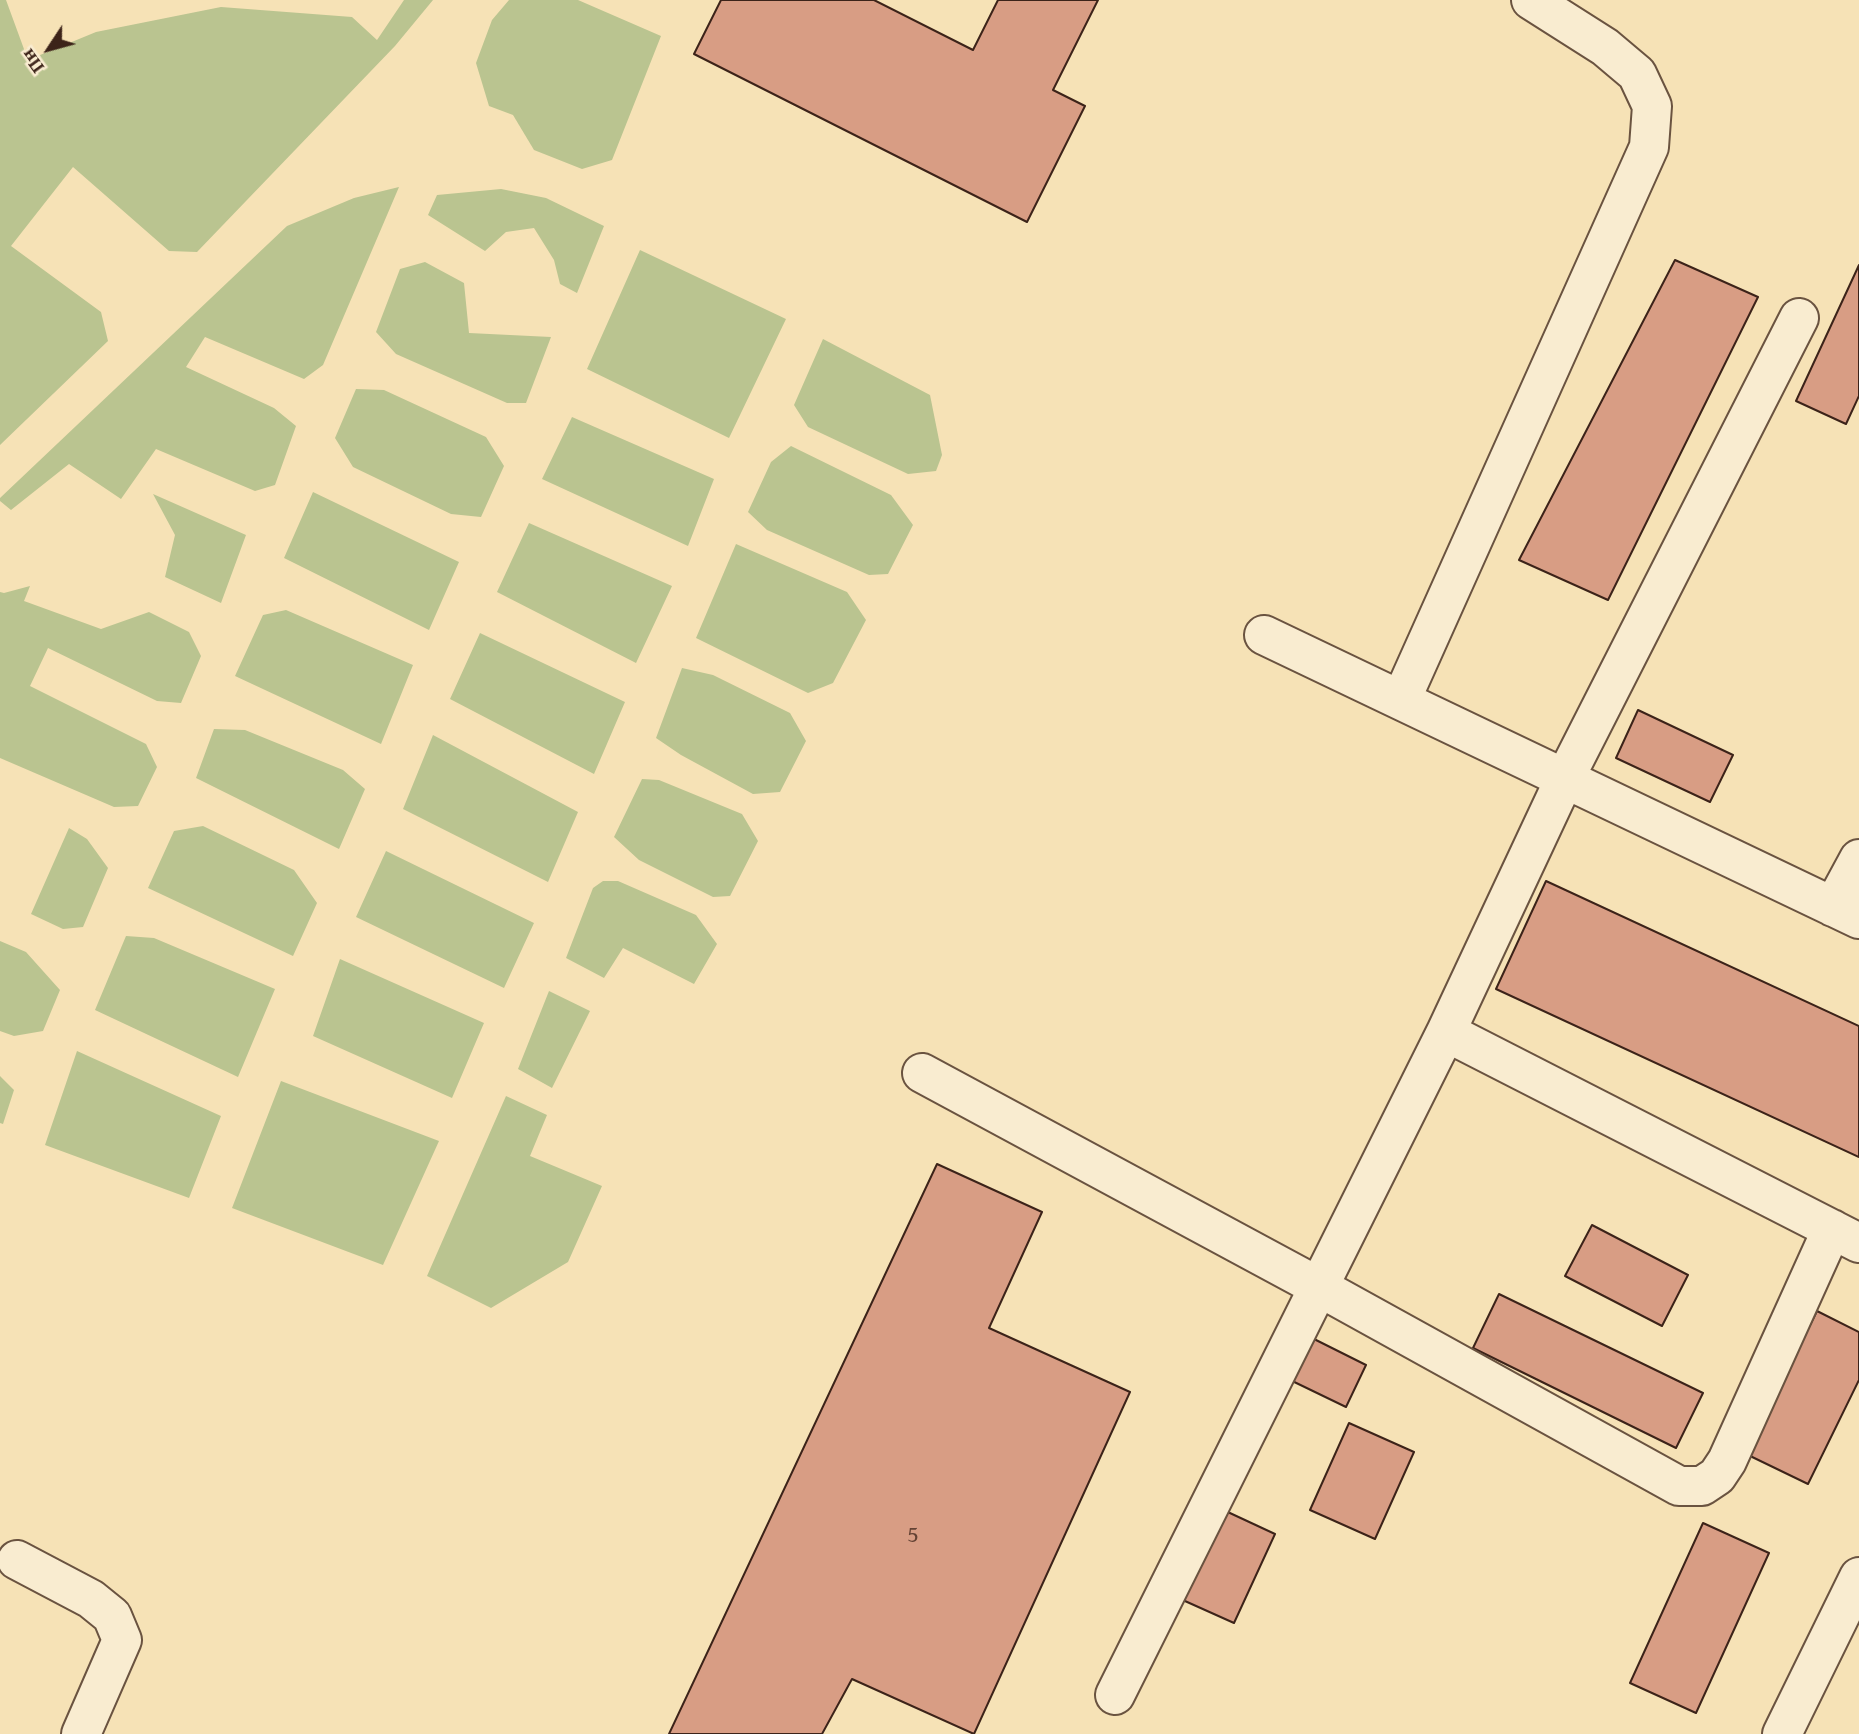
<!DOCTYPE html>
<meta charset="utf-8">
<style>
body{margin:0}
#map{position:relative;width:1859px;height:1734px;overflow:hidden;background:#f6e2b6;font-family:"Gentium Book Plus",serif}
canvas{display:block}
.north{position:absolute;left:14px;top:14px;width:70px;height:70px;-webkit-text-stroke:5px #f9ecd0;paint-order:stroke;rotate:234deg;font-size:19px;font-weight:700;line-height:28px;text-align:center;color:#3c2319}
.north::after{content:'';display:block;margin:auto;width:24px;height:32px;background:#3c2319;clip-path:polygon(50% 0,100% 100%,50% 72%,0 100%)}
</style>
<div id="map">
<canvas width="1859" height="1734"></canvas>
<div class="north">Пн</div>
</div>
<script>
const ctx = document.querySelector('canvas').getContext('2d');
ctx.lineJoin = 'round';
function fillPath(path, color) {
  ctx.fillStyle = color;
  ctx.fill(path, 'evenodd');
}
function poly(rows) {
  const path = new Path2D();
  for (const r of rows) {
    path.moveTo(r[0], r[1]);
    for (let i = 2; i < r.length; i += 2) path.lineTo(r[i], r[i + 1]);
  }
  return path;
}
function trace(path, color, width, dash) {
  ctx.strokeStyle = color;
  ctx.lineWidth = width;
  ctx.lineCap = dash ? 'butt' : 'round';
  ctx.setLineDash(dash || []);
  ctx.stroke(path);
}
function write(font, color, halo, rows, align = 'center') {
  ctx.font = font + ' "Gentium Book Plus",serif';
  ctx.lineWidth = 5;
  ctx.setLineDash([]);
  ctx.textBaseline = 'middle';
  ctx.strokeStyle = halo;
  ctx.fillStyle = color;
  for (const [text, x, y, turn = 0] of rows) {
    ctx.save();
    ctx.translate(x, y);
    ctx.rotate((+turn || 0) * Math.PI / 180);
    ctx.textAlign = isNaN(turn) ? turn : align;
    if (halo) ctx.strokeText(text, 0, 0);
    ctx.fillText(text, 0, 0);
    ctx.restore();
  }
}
const green = poly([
 [0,0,6,0,28,60,96,32,221,7,352,17,377,40,404,0,433,0,395,46,197,252,169,251,73,167,11,246,101,312,108,341,0,445],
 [509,0,578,0,661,36,612,160,582,169,534,150,513,115,489,106,476,63,492,20],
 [399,187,323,365,304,379,205,337,186,367,274,408,296,426,275,485,255,491,156,449,121,499,69,464,11,510,0,501,0,498,287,226,354,198],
 [501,189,546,198,604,226,577,293,560,284,554,260,534,228,506,232,485,251,428,215,437,195],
 [640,250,786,319,729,438,587,369],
 [425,262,464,283,469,333,551,337,526,403,507,403,396,354,376,332,400,269],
 [823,339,930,395,942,455,936,471,908,474,808,427,794,405],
 [356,389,384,390,486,437,504,466,481,517,451,514,353,467,335,438],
 [572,417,714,479,688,546,542,479],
 [791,446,891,495,913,525,888,574,869,575,767,530,748,512,771,462],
 [313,492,459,562,429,630,284,558],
 [153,494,246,535,221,603,165,577,175,535],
 [529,523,672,586,636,663,497,592],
 [736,544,847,592,866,620,833,683,808,693,696,638],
 [30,586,24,601,101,629,149,612,189,632,201,656,181,703,157,701,48,648,30,686,146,744,157,767,138,806,114,807,0,758,0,592,4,593],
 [286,610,413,665,381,744,235,676,263,615],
 [480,633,625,702,594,774,450,699],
 [682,668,713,675,790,713,806,741,780,792,753,794,681,755,656,738],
 [214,729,245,730,343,770,365,789,339,849,196,778],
 [433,735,578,812,548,882,403,809],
 [642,779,659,780,742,814,758,841,730,896,713,897,639,860,614,837],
 [203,826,294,870,317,903,293,956,148,888,174,831],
 [69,828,87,839,108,868,83,927,63,929,31,914],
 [386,851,534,923,504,988,356,917],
 [603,881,618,881,696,915,717,944,694,984,623,948,604,978,566,958,593,888],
 [126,936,154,938,275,989,238,1077,95,1010],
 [0,941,26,952,60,990,43,1031,14,1036,0,1031],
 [340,959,484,1023,452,1098,313,1036],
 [549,991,590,1011,552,1088,518,1069],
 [77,1051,221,1116,189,1198,45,1145],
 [0,1076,14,1090,3,1124,0,1123],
 [281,1081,439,1141,383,1265,232,1208],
 [506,1096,547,1115,530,1156,602,1186,568,1262,491,1308,427,1276]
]);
const building = poly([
 [721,0,874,0,973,50,998,0,1098,0,1053,90,1085,106,1027,222,694,54,721,0],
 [1675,260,1758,297,1608,600,1519,560,1675,260],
 [1859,265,1859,396,1846,424,1796,401,1859,265],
 [1638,710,1733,755,1710,802,1616,758,1638,710],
 [1546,881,1859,1026,1859,1157,1496,989,1546,881],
 [937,1164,1042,1212,989,1328,1130,1392,974,1734,852,1679,822,1734,669,1734,937,1164],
 [1592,1225,1688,1275,1662,1326,1565,1276,1592,1225],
 [1499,1294,1703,1393,1676,1448,1473,1348,1499,1294],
 [1817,1311,1859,1332,1859,1380,1808,1484,1746,1454,1817,1311],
 [1306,1335,1366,1365,1346,1407,1286,1378,1306,1335],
 [1349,1423,1414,1452,1375,1539,1310,1510,1349,1423],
 [1217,1507,1275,1534,1234,1623,1176,1597,1217,1507],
 [1703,1523,1769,1553,1696,1713,1630,1683,1703,1523]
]);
const minor = poly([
 [1264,635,1859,919],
 [1401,700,1649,147,1652,106,1637,74,1605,47,1531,0],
 [1833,907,1859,859],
 [1446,1032,1565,778,1799,318],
 [922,1073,1319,1287,1679,1486,1702,1486,1717,1476,1727,1461,1832,1229],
 [17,1560,91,1599,112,1616,122,1640,81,1734],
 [1115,1695,1446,1032,1859,1243],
 [1782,1734,1859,1577]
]);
const numberNames = [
 ["5",913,1536]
];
fillPath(green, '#bac490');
fillPath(building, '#d89d84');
trace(building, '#3c2319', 2);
trace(minor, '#6a5340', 42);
trace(minor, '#f9ecd0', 38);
write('24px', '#634234', null, numberNames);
</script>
